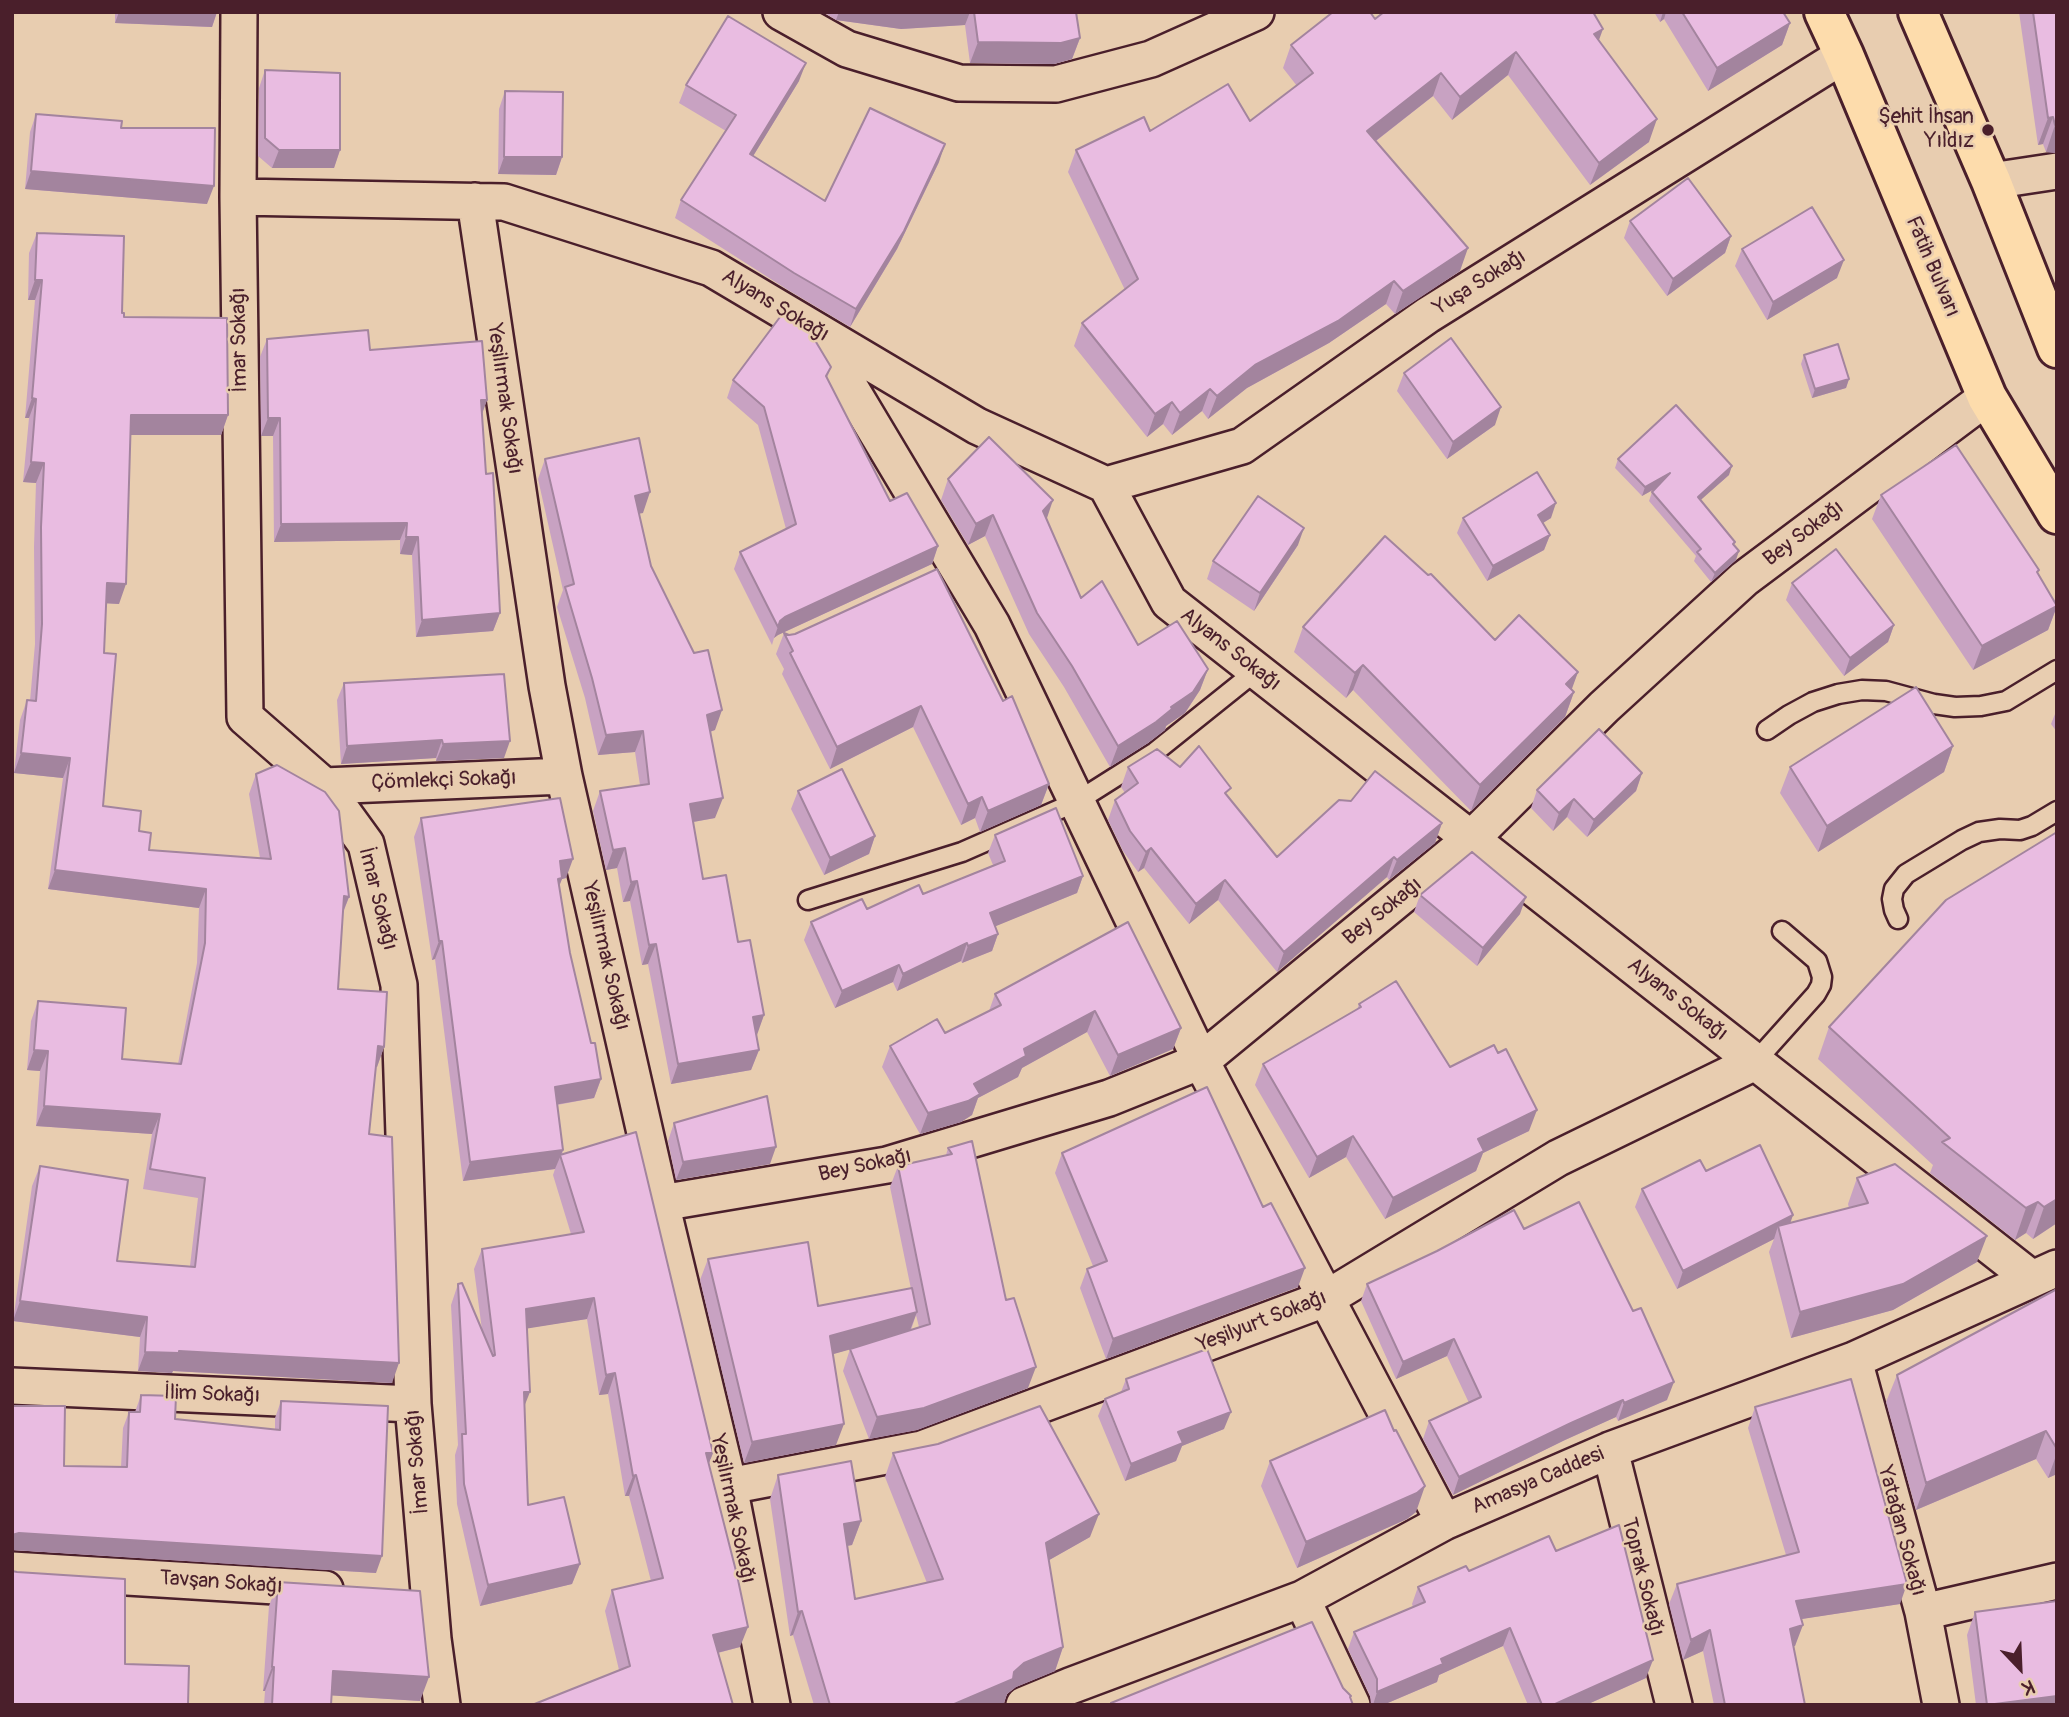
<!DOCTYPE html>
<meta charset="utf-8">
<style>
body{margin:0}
#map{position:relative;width:2069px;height:1717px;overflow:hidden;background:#e8cdb0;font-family:Pangolin,sans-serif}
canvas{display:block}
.frame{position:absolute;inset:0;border:14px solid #4a1f2b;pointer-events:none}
.north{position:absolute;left:1985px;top:1633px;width:70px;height:70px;-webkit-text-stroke:5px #e8cdb0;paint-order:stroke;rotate:157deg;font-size:19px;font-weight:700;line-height:28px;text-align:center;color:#4a1f2b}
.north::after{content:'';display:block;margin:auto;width:24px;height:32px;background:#4a1f2b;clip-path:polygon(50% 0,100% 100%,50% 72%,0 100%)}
</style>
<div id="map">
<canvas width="2069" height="1717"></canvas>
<div class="frame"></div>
<div class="north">K</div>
</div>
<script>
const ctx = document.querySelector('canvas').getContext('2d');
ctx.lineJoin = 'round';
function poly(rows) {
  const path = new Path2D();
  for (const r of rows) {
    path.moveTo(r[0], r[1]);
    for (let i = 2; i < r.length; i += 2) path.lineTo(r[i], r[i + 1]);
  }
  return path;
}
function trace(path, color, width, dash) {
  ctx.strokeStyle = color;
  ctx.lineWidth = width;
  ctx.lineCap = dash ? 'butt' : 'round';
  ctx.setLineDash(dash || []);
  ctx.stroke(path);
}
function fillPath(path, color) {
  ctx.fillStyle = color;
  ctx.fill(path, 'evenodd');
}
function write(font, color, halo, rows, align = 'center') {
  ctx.font = font + ' Pangolin,sans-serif';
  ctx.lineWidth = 5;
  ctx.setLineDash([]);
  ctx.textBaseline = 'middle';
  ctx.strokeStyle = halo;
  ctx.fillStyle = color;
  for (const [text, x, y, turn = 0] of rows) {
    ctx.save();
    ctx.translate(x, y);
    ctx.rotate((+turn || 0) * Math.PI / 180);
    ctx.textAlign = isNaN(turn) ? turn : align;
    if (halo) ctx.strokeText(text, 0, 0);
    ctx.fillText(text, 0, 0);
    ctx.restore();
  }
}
const lane = poly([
 [1767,730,1789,715,1813,702,1838,694,1862,690,1886,691,1934,704,1955,707,1981,706,2006,701,2057,670],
 [808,900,962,852,1076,802,1155,752,1256,671],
 [1898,919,1894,910,1892,899,1894,889,1906,874,1962,840,1979,832,2000,829,2020,830,2032,826,2057,811],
 [1755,1062,1816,994,1821,985,1822,977,1817,961,1782,931]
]);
const street = poly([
 [239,12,238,197,245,717,324,786,366,844,399,985,413,1404,433,1639,442,1705],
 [781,12,847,49,959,83,1056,84,1151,59,1256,12],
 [1991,181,2057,171],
 [238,197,504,202,711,268,977,426,1106,485,1169,602,2032,1279],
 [475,201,547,686,564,776,661,1203,729,1486,772,1705],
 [818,334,992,625,1201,1061,1444,1522],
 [1106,485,1242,446,1428,315,1844,55],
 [324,786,564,776],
 [661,1203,887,1165,1109,1098,1201,1061,1471,839,1604,707,1744,579,1987,397],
 [1854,1360,1923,1612,1941,1705],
 [12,1386,413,1404],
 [1610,1450,1674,1705],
 [729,1486,922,1449,1327,1298,1558,1158,1755,1062],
 [12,1570,325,1589],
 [1302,1599,1352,1705],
 [1923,1612,2057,1581],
 [1024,1705,1070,1686,1302,1599,1444,1522,1610,1450,1854,1360,2057,1268]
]);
const primary = poly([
 [1824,12,1844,55,1987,397,2057,514],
 [1918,12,1991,181,2057,348]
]);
const wall = poly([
 [115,12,217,12,212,27,115,23],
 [823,12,1076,12,1080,38,1072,59,1054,64,970,63,965,25,901,29,836,20],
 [1654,12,1783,12,1790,23,1782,45,1708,91,1664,19,1660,22],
 [2019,12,2057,12,2057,153,2046,152,2043,144,2038,145],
 [1375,19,1599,40,1649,142,1590,185,1508,75,1452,120,1433,96,1376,141,1460,271,1395,314,1386,304,1329,343,1247,388,1208,419,1202,411,1172,435,1163,424,1147,437,1074,346,1082,323,1125,290,1068,172,1076,150,1150,131,1250,121,1297,86,1283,68,1291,45],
 [265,70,340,150,334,168,272,168,258,156,259,88],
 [799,81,753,156,825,201,939,162,897,249,850,327,788,290,675,218,681,200,726,131,679,103,686,85],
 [505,91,562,157,556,175,498,174,499,109],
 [36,114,207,204,25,189,30,132],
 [1630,221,1731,236,1725,253,1667,296,1624,238],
 [37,233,122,313,124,317,228,415,221,435,130,435,119,604,106,603,104,653,103,806,139,831,149,850,260,858,249,794,256,774,349,897,343,913,338,989,384,1047,377,1067,376,1067,369,1134,392,1383,173,1371,172,1373,138,1371,140,1337,13,1321,32,1186,40,1166,117,1261,190,1266,198,1198,143,1189,152,1134,36,1126,40,1071,27,1070,31,1021,38,1001,122,1059,178,1064,197,963,199,908,48,889,63,778,14,773,20,720,27,700,30,701,35,644,34,547,36,483,23,482,29,418,25,418,35,300,28,300,29,253],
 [1742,249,1837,278,1767,320,1735,266],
 [267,339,370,350,487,400,482,413,486,474,500,613,493,631,416,637,412,555,400,554,400,540,274,542,273,436,261,436,260,357],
 [1804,355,1849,379,1846,388,1812,398,1801,364],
 [831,367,827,378,890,501,938,546,932,564,778,635,774,638,772,645,734,569,740,552,786,529,758,425,727,398,733,380],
 [1404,373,1495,425,1447,459,1397,391],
 [545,459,643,513,639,513,651,566,715,730,710,732,715,818,693,822,703,879,738,942,764,1015,756,1035,759,1050,751,1070,671,1084,648,964,642,965,630,901,623,902,617,868,606,870,593,811,600,791,640,785,635,752,598,755,585,698,557,607,563,590,538,479],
 [1618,459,1729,475,1700,500,1734,545,1736,560,1711,582,1694,561,1696,556,1649,501,1652,492,1656,488,1642,496,1615,468],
 [948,479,1046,519,1081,598,1138,645,1208,669,1200,690,1185,713,1166,726,1165,730,1148,743,1110,767,1064,687,1029,634,985,536,968,545,941,500],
 [1881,495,2038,574,2057,606,2048,630,1973,670,1872,519],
 [1463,518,1551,518,1543,523,1550,535,1544,550,1487,581,1457,533],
 [1298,545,1254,611,1207,579,1213,561],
 [1792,583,1894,625,1888,642,1844,676,1786,600],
 [1303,627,1495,640,1578,672,1571,689,1574,692,1565,717,1471,811,1353,690,1346,698,1294,652],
 [784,633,1003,701,1049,784,1041,805,980,832,975,818,961,825,913,727,830,769,782,674,784,669,776,654],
 [344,683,504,758,436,761,436,758,341,764,337,700],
 [2057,709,2057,732,2051,724],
 [1953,746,1944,772,1818,852,1780,793,1790,767],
 [1128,767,1180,767,1228,796,1277,857,1442,823,1435,843,1389,880,1387,877,1277,972,1218,900,1189,924,1144,868,1138,872,1123,851,1108,820,1115,800,1125,793,1121,787],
 [1642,773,1636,791,1587,837,1567,817,1553,831,1531,808,1537,790],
 [798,791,875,836,869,854,824,875,791,809],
 [421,818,566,878,562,879,559,885,570,953,591,1043,601,1079,594,1098,557,1105,563,1150,562,1155,713,1453,709,1463,740,1647,718,1653,619,1670,605,1611,612,1590,651,1581,629,1496,625,1496,608,1394,599,1395,587,1319,527,1328,524,1406,528,1505,580,1564,572,1584,480,1606,457,1504,455,1455,458,1445,451,1305,458,1284,482,1330,474,1269,482,1249,571,1234,553,1175,555,1169,463,1181,435,959,432,960,414,837],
 [2057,832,2057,1223,2033,1239,2026,1233,2015,1240,1930,1173,1933,1165,1818,1059,1829,1027],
 [995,835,1083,876,1077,893,995,926,998,934,992,951,962,963,961,961,897,991,893,982,835,1008,804,940,811,922,867,909,923,894,993,865,988,853],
 [1420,895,1520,914,1477,966,1414,912],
 [1128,922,1181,1028,1173,1049,1110,1076,1087,1032,1022,1068,1018,1077,978,1098,972,1115,961,1122,920,1134,882,1067,890,1046,945,1033,989,1011,995,994],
 [1359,1004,1450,1067,1529,1131,1483,1153,1476,1171,1385,1219,1346,1157,1309,1178,1255,1085,1263,1064,1357,1010],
 [674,1123,770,1164,676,1180,668,1141],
 [972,1141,1006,1300,1028,1388,917,1430,869,1439,843,1371,850,1349,833,1354,836,1445,744,1463,700,1280,708,1259,818,1306,911,1289,890,1187,898,1166,946,1155,948,1148],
 [916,1315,919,1327,911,1330],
 [1062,1153,1298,1287,1106,1359,1080,1288,1087,1269,1093,1266,1055,1173],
 [1706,1171,1790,1223,1849,1208,1848,1204,1857,1178,1977,1262,1893,1310,1791,1338,1769,1252,1774,1239,1677,1289,1635,1207,1642,1189],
 [1524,1229,1667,1400,1618,1421,1616,1417,1565,1440,1453,1495,1423,1439,1429,1421,1469,1403,1447,1356,1396,1379,1361,1301,1367,1284],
 [2057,1289,2057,1474,2048,1478,2036,1459,1916,1510,1886,1402,1897,1375],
 [1126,1379,1224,1429,1182,1446,1176,1461,1125,1481,1098,1416,1105,1399,1121,1392],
 [141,1395,175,1419,275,1430,275,1418,281,1401,376,1573,12,1550,64,1466,121,1467,123,1428,129,1412,135,1412],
 [1755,1407,1900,1604,1801,1619,1795,1646,1793,1646,1805,1705,1714,1705,1703,1651,1683,1660,1669,1604,1677,1584,1786,1555,1748,1428],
 [893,1453,1090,1537,1049,1560,1063,1647,1055,1671,1016,1687,1007,1694,1004,1703,999,1705,814,1705,793,1635,790,1636,770,1499,778,1475,861,1521,852,1545,847,1546,855,1599,927,1583,885,1477],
 [1270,1461,1416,1512,1407,1519,1297,1568,1261,1486],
 [1556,1551,1646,1678,1586,1705,1528,1705,1503,1646,1439,1675,1437,1682,1383,1705,1371,1705,1370,1696,1348,1649,1354,1632,1413,1607,1412,1604,1418,1587,1469,1571],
 [278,1582,420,1701,331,1695,331,1705,264,1705,265,1691,263,1691,269,1606],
 [1975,1612,2057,1705,1976,1705,1967,1635]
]);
const shadedWall = poly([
 [119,12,217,12,212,27,115,23],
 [839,12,970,12,965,25,901,29,836,20],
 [1663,12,1666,12,1664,19,1660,22],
 [1790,23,1782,45,1708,91,1717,68],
 [1603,29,1595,51,1594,34],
 [1080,38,1072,59,1054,64,970,63,978,42],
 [1516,52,1508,75,1452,120,1460,97],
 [806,63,799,81,744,171,750,154],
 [1441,73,1433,96,1359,154,1367,131],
 [2053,117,2043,144,2038,145,2048,118],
 [1657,119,1649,142,1590,185,1599,163],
 [2055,125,2057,125,2057,153,2046,152],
 [945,144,939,162,897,249,850,327,856,309],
 [279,150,340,150,334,168,272,168],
 [504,157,562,157,556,175,498,174],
 [31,171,214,186,207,204,25,189],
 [1731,236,1725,253,1667,296,1673,279],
 [1468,248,1460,271,1395,314,1403,291],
 [1844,260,1837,278,1767,320,1773,302],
 [35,280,42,280,35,300,28,300],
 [1394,281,1386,304,1329,343,1247,388,1208,419,1217,396,1255,365],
 [1849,379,1846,388,1812,398,1815,389],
 [1210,389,1202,411,1172,435,1180,413],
 [32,398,36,399,29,418,25,418],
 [481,400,487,400,481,417],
 [1172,402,1163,424,1147,437,1155,414],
 [1501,407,1495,425,1447,459,1453,442],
 [131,415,228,415,221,435,124,435],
 [268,418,280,418,273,436,261,436],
 [31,462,44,463,36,483,23,482],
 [1732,466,1729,475,1694,506,1698,497],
 [1670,473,1667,482,1642,496,1645,487],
 [650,492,643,513,628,516,635,496],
 [1053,500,1046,521,1043,511],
 [1556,503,1551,518,1533,529,1538,515],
 [993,515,985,536,968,545,976,524],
 [407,523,400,540,274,542,281,524],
 [1304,528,1298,545,1254,611,1260,593],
 [1550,535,1544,550,1487,581,1493,566],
 [406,537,418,537,412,555,400,554],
 [938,546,932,564,778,635,774,638,780,621,785,617],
 [1739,551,1736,560,1711,582,1715,573],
 [107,583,126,584,119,604,100,603],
 [2057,606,2048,630,1973,670,1982,646],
 [500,613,493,631,416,637,422,620],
 [1894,625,1888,642,1844,676,1850,658],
 [1363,665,1353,690,1346,698,1355,673],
 [1208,669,1200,690,1185,713,1166,726,1165,730,1148,743,1110,767,1118,746],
 [1578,672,1569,697,1566,684],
 [1574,692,1565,717,1471,811,1480,785],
 [921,706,913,727,830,769,837,747],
 [722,710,715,730,700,735,707,715],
 [643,731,635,752,598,755,606,735],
 [442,740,436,758,341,764,347,746],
 [510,741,504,758,436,761,443,744],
 [1953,746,1944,772,1818,852,1827,826],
 [21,753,70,758,63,778,14,773],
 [1642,773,1636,791,1587,837,1594,820],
 [1049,784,1041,805,980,832,988,811],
 [982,797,975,818,961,825,968,804],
 [723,798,715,818,682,824,690,804],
 [1574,799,1567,817,1553,831,1559,813],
 [1442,823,1435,843,1389,880,1397,860],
 [875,836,869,854,824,875,830,858],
 [625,848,617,868,606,870,613,850],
 [1151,848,1144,868,1138,872,1146,852],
 [1394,857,1387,877,1277,972,1284,952],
 [573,859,566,878,562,879,555,897,560,861],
 [55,870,206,889,199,908,48,889],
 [1083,876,1077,893,984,931,990,913],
 [1225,880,1218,900,1189,924,1196,904],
 [637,881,630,901,623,902,631,882],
 [344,896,349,897,341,917],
 [1526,897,1520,914,1477,966,1483,948],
 [998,934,992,951,962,963,968,946],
 [439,941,442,941,435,959,432,960],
 [967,943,961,961,897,991,903,974],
 [656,944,648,964,642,965,649,945],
 [899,965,893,982,835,1008,842,991],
 [1095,1011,1087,1032,1022,1068,1018,1077,978,1098,972,1115,961,1122,920,1134,928,1113,974,1084,1024,1049],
 [764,1015,757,1035,746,1037,753,1017],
 [1181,1028,1173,1049,1110,1076,1118,1055],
 [378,1046,384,1047,377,1067,370,1066],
 [34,1050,48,1051,40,1071,27,1070],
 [759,1050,751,1070,671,1084,678,1064],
 [601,1079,594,1098,548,1106,555,1087],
 [44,1106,160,1114,152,1134,36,1126],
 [1537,1110,1529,1131,1483,1153,1476,1171,1385,1219,1393,1198,1478,1139],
 [1353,1136,1346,1157,1309,1178,1317,1157],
 [776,1147,770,1164,676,1180,683,1162],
 [563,1150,555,1169,463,1181,470,1162],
 [2057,1199,2057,1223,2033,1239,2044,1207],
 [2038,1202,2026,1233,2015,1240,2026,1208],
 [1793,1215,1787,1233,1778,1226,1774,1239,1677,1289,1683,1271],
 [1987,1236,1977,1262,1893,1310,1791,1338,1800,1312],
 [1305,1268,1298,1287,1106,1359,1113,1339],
 [594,1298,587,1319,518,1330,526,1309],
 [20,1301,147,1317,140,1337,13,1321],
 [917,1312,909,1333,823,1357,830,1336],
 [1454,1339,1447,1356,1396,1379,1403,1362],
 [179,1351,399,1363,392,1383,173,1371,172,1373,138,1371,145,1352],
 [1036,1367,1028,1388,917,1430,869,1439,877,1417],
 [615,1373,608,1394,599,1395,606,1375],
 [1674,1382,1667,1400,1618,1421,1624,1403],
 [524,1392,530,1392,522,1412],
 [1623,1400,1616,1417,1565,1440,1453,1495,1459,1477,1571,1423],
 [1231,1412,1224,1429,1182,1446,1176,1461,1125,1481,1131,1464,1178,1432],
 [844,1424,836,1445,744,1463,752,1442],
 [2046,1431,2036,1459,1916,1510,1926,1483],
 [706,1453,713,1453,705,1473],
 [2057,1453,2057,1474,2048,1478],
 [636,1475,629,1496,625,1496,633,1476],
 [1425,1486,1416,1512,1407,1519,1297,1568,1306,1542],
 [1099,1514,1090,1537,1037,1567,1046,1543],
 [861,1521,852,1545,835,1548,844,1524],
 [19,1533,382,1556,376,1573,12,1550,12,1535],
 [580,1564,572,1584,480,1606,488,1585],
 [1907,1584,1900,1604,1789,1621,1796,1601],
 [802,1611,793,1635,790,1636,798,1612],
 [1803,1625,1795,1646,1782,1649,1790,1629],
 [748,1627,740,1647,705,1656,713,1635],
 [1510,1628,1503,1646,1439,1675,1437,1682,1383,1705,1373,1705,1377,1692,1441,1659],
 [1710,1630,1703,1651,1683,1660,1691,1640],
 [1063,1647,1055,1671,1016,1687,1007,1694,1004,1703,999,1705,951,1705,1014,1672,1024,1663],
 [1653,1660,1646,1678,1586,1705,1553,1705],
 [272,1667,274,1667,265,1691,263,1691],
 [333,1671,429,1677,420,1701,324,1695],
 [2057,1696,2057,1705,1991,1705]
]);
const building = poly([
 [974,12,1076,12,1080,38,1061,43,978,42,974,12],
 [1333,12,1370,12,1375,19,1384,12,1593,12,1603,29,1594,34,1657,119,1599,163,1516,52,1460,97,1441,73,1367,131,1468,248,1403,291,1394,281,1338,321,1255,365,1217,396,1210,389,1180,413,1172,402,1155,414,1082,323,1138,279,1076,150,1144,117,1150,131,1228,84,1250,121,1313,73,1291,45,1333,12],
 [1682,12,1783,12,1790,23,1717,68,1682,12],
 [2033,12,2057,12,2057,125,2055,125,2053,117,2048,118,2033,12],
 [728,16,806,63,750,154,825,201,870,108,945,144,904,231,856,309,794,273,681,200,736,115,686,85,728,16],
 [265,70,340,73,340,150,279,150,265,138,265,70],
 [505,91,563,92,562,157,504,157,505,91],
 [36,114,122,121,121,128,215,128,214,186,31,171,36,114],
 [1688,178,1731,236,1673,279,1630,221,1688,178],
 [1812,207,1844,260,1773,302,1742,249,1812,207],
 [37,233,124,236,122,313,124,313,124,317,227,318,228,415,131,415,126,584,107,583,104,653,116,654,103,806,141,811,139,831,151,833,149,850,271,859,256,774,277,765,325,792,339,811,349,897,344,896,338,989,387,992,384,1047,378,1046,369,1134,392,1137,399,1363,179,1351,179,1353,145,1352,147,1317,20,1301,40,1166,128,1180,117,1261,195,1267,205,1178,150,1169,160,1114,44,1106,48,1051,34,1050,38,1001,126,1008,122,1059,181,1064,205,943,206,889,55,870,70,758,21,753,27,700,36,701,42,624,41,527,44,463,31,462,36,399,32,398,42,280,35,280,37,233],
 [783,313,807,327,831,367,826,376,890,501,907,493,938,546,785,617,780,621,778,627,740,552,796,524,764,407,733,380,783,313],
 [368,330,370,350,482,341,487,400,481,400,486,474,493,473,500,613,422,620,418,537,406,537,407,523,281,524,280,418,268,418,267,339,368,330],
 [1451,338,1501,407,1453,442,1404,373,1451,338],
 [1838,344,1849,379,1815,389,1804,355,1838,344],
 [1676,405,1732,466,1698,497,1735,542,1733,544,1739,551,1715,573,1697,552,1701,549,1652,492,1670,473,1645,487,1618,459,1676,405],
 [989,437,1053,500,1043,511,1081,598,1102,581,1138,645,1177,621,1208,669,1193,692,1171,707,1172,709,1156,722,1118,746,1072,666,1037,613,993,515,976,524,948,479,989,437],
 [639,438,650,492,635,496,651,566,694,653,708,650,722,710,707,715,723,798,690,804,703,879,726,875,738,942,750,940,764,1015,753,1017,759,1050,678,1064,656,944,649,945,637,881,631,882,625,848,613,850,600,791,649,784,643,731,606,735,592,678,565,587,574,584,545,459,639,438],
 [1956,445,2039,570,2037,572,2057,606,1982,646,1881,495,1956,445],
 [1537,472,1556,503,1538,515,1550,535,1493,566,1463,518,1537,472],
 [1258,496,1304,528,1260,593,1213,561,1258,496],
 [1385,536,1428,575,1431,574,1495,640,1519,615,1578,672,1566,684,1574,692,1480,785,1363,665,1355,673,1303,627,1385,536],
 [1836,549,1894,625,1850,658,1792,583,1836,549],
 [937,569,1003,701,1012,696,1049,784,988,811,982,797,968,804,921,706,837,747,790,653,793,651,784,633,789,635,795,634,937,569],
 [504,674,510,741,443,744,442,740,347,746,344,683,504,674],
 [1916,687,1953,746,1827,826,1790,767,1916,687],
 [1599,729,1642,773,1594,820,1574,799,1559,813,1537,790,1599,729],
 [1199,746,1231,788,1225,793,1277,857,1339,800,1351,801,1375,771,1442,823,1397,860,1394,857,1284,952,1225,880,1196,904,1151,848,1146,852,1130,831,1115,800,1138,783,1128,767,1157,749,1180,767,1199,746],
 [842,769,875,836,830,858,798,791,842,769],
 [560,798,573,859,560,861,562,878,558,879,570,953,591,1043,595,1043,601,1079,555,1087,563,1150,470,1162,442,941,439,941,421,818,560,798],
 [1056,808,1083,876,990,913,998,934,968,946,967,943,903,974,899,965,842,991,811,922,862,899,867,909,919,885,923,894,1005,861,995,835,1056,808],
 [2057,832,2057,1199,2044,1207,2038,1202,2026,1208,1942,1142,1950,1138,1829,1027,1946,900,2057,832],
 [1472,852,1526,897,1483,948,1420,895,1472,852],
 [1128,922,1181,1028,1118,1055,1095,1011,1024,1049,1026,1056,974,1084,980,1094,968,1101,928,1113,890,1046,937,1019,945,1033,1001,1005,995,994,1128,922],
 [1396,981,1450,1067,1494,1045,1498,1053,1506,1049,1537,1110,1478,1139,1484,1151,1393,1198,1353,1136,1317,1157,1263,1064,1361,1007,1359,1004,1396,981],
 [1207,1087,1263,1207,1271,1203,1305,1268,1113,1339,1087,1269,1107,1261,1062,1153,1207,1087],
 [767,1096,776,1147,683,1162,674,1123,767,1096],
 [636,1132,713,1453,706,1453,737,1575,748,1627,713,1635,733,1705,532,1705,630,1666,612,1590,663,1578,636,1475,633,1476,615,1373,606,1375,594,1298,526,1309,530,1392,524,1392,528,1505,564,1497,580,1564,488,1585,464,1484,462,1434,466,1434,458,1284,462,1283,493,1356,495,1355,482,1249,584,1232,560,1155,636,1132],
 [972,1141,1006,1300,1014,1298,1036,1367,924,1408,877,1417,850,1349,930,1324,898,1166,952,1154,948,1148,972,1141],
 [1760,1145,1793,1215,1683,1271,1642,1189,1700,1160,1706,1171,1760,1145],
 [1895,1164,1987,1236,1903,1284,1800,1312,1778,1226,1868,1203,1857,1178,1895,1164],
 [1579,1202,1633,1311,1641,1308,1674,1382,1624,1403,1623,1400,1571,1423,1459,1477,1429,1421,1481,1397,1454,1339,1403,1362,1367,1284,1437,1251,1514,1210,1524,1229,1579,1202],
 [808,1242,818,1306,912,1288,917,1312,830,1336,844,1424,752,1442,708,1259,808,1242],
 [2057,1289,2057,1449,2046,1431,1926,1483,1897,1375,2057,1289],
 [1207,1349,1231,1412,1178,1432,1183,1443,1131,1464,1105,1399,1129,1389,1126,1379,1207,1349],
 [1851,1379,1907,1584,1796,1601,1803,1625,1790,1629,1805,1705,1725,1705,1710,1630,1691,1640,1677,1584,1799,1552,1755,1407,1851,1379],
 [141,1395,176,1396,175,1419,280,1430,281,1401,388,1406,382,1556,19,1533,12,1535,12,1406,65,1406,64,1466,127,1467,129,1412,140,1412,141,1395],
 [1040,1406,1099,1514,1046,1543,1063,1647,1024,1663,1014,1672,1013,1679,952,1705,830,1705,802,1611,798,1612,778,1475,851,1461,861,1521,844,1524,855,1599,943,1579,893,1453,938,1444,1040,1406],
 [1385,1410,1394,1431,1396,1430,1425,1486,1417,1493,1306,1542,1270,1461,1385,1410],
 [1619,1525,1653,1660,1553,1705,1542,1705,1510,1628,1441,1659,1443,1664,1377,1692,1377,1679,1354,1632,1425,1602,1418,1587,1466,1566,1469,1571,1549,1536,1556,1551,1619,1525],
 [12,1571,17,1572,125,1579,125,1664,189,1666,188,1705,12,1705,12,1571],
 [278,1582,420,1591,429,1677,333,1671,331,1705,272,1705,274,1667,272,1667,278,1582],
 [2057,1601,2057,1696,1987,1705,1975,1612,2057,1601],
 [1312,1622,1343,1688,1351,1696,1350,1697,1353,1705,1112,1705,1111,1703,1312,1622]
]);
const markers = [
 [1988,130,7,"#4a1f2b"]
];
const poiNames = [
 ["Şehit İhsan",1974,118],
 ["Yıldız",1974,142]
];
const streetNames = [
 ["Fatih Bulvarı",1932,267,67],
 ["Yuşa Sokağı",1480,283,-32],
 ["Alyans Sokağı",775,306,31],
 ["İmar Sokağı",240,340,-91],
 ["Yeşilırmak Sokağı",504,399,82],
 ["Bey Sokağı",1804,534,-37],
 ["Alyans Sokağı",1230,650,38],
 ["Çömlekçi Sokağı",444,781,-2],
 ["İmar Sokağı",377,899,76],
 ["Bey Sokağı",1383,912,-39],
 ["Yeşilırmak Sokağı",605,956,77],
 ["Alyans Sokağı",1677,1000,38],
 ["Bey Sokağı",865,1166,-12],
 ["Yeşilyurt Sokağı",1262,1322,-21],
 ["İlim Sokağı",212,1395,2],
 ["İmar Sokağı",418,1462,-95],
 ["Amasya Caddesi",1538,1481,-23],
 ["Yeşilırmak Sokağı",732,1509,78],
 ["Yatağan Sokağı",1901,1531,75],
 ["Toprak Sokağı",1642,1577,76],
 ["Tavşan Sokağı",221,1583,4]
];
trace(lane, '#4a1f2b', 23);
trace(street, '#4a1f2b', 40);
trace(primary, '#4a1f2b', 44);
trace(lane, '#e8cdb0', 18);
trace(street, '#e8cdb0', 35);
trace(primary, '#fddcac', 38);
fillPath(wall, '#c8a2c2');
fillPath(shadedWall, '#a3849e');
fillPath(building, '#e9bce1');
trace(building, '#a3849e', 2);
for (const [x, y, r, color] of markers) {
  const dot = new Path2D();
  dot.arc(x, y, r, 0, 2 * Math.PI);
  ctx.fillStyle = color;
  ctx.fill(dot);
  trace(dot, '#e8cdb0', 2.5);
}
write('21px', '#4a1f2b', '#e8cdb0', poiNames, 'right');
write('21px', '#4a1f2b', '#e8cdb0', streetNames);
</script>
